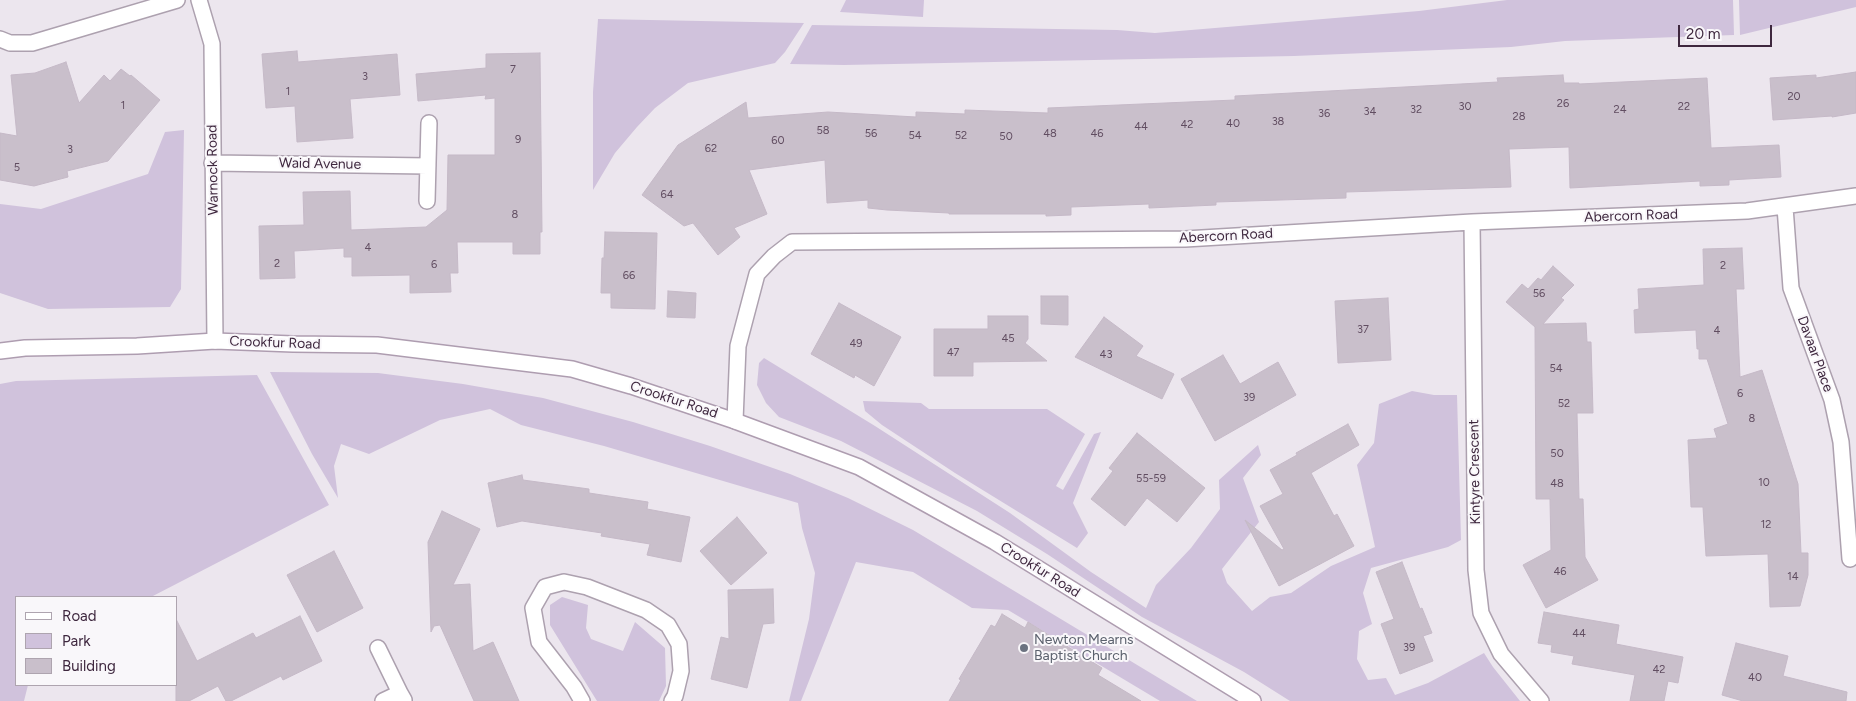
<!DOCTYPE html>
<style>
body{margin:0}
#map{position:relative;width:1856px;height:701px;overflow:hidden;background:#ece6ee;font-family:Figtree,sans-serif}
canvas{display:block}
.legend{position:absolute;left:15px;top:596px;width:162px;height:90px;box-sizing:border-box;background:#f9f7fa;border:1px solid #aea4af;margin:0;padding:6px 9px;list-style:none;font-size:15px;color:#3e273e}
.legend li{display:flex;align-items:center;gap:10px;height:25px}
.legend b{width:25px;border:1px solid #aea4af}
.scale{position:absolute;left:1678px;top:25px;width:94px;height:22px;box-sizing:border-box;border:2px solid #3e273e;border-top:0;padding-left:6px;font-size:15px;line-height:18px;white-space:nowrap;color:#3e273e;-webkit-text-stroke:4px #f9f7fa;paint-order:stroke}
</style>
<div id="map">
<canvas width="1856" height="701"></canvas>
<ul class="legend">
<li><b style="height:6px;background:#fff"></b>Road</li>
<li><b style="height:14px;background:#d0c2dc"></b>Park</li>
<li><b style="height:14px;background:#c9bfcb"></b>Building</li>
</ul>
<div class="scale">20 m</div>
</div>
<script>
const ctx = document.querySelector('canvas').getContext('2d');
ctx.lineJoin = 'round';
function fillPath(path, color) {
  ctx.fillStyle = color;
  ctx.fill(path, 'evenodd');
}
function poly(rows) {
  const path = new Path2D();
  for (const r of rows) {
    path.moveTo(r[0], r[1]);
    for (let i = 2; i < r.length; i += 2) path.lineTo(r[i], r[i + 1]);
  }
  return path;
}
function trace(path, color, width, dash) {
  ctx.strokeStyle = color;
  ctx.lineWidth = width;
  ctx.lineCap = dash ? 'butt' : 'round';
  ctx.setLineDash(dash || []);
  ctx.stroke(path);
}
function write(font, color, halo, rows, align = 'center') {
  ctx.font = font + ' Figtree,sans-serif';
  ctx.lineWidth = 4;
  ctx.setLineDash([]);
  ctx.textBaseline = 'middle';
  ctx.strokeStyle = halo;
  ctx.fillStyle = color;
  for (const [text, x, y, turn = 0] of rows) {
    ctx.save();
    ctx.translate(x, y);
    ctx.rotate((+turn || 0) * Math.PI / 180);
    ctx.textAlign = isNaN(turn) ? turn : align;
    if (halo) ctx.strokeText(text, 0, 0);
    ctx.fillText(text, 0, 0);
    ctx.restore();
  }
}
const green = poly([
 [846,0,924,0,923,17,840,12],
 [1507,0,1733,0,1734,35,1565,41,1511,47,1294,56,844,65,790,64,812,25,1117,30,1155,33,1419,11],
 [1739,0,1856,0,1856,7,1740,35],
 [598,19,804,23,785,52,775,63,688,83,655,108,637,127,615,153,593,190,593,92],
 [184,130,181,289,170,307,48,309,0,293,0,204,41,209,148,174,165,132],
 [764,358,875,426,1010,513,1091,572,1146,608,1156,585,1191,548,1220,509,1219,480,1258,445,1261,455,1243,478,1259,522,1222,569,1227,583,1252,611,1270,597,1291,593,1331,566,1375,547,1357,465,1374,443,1379,404,1412,391,1434,395,1457,395,1461,540,1448,547,1371,568,1363,593,1372,624,1359,631,1357,659,1368,680,1386,678,1395,695,1428,683,1484,653,1493,667,1520,701,1290,701,1244,672,1142,617,1047,554,977,511,841,441,779,417,766,403,757,385,759,363],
 [270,372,378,373,463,384,543,398,633,422,710,446,790,474,848,498,913,530,1197,701,1160,701,1008,610,972,608,913,572,856,562,801,701,789,701,809,619,815,573,802,528,798,503,604,446,521,425,490,409,440,420,369,454,341,444,334,466,338,498,312,454],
 [257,375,329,505,151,597,16,597,16,685,28,685,24,701,0,701,0,384,16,381],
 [863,401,921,403,929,409,1047,409,1085,434,1056,486,1063,490,1094,434,1101,432,1073,503,1088,533,1077,548,955,473,882,425,865,411],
 [562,597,588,605,586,628,591,639,623,651,635,622,665,648,666,686,659,701,597,701,550,625,550,605]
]);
const building = poly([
 [297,51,298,62,397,54,400,95,350,99,353,138,297,142,295,106,266,108,262,54,297,51],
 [540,53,542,232,540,232,540,254,513,254,513,242,457,242,458,273,450,273,451,292,410,293,410,275,352,276,352,257,344,257,344,248,294,251,295,278,260,279,259,226,304,225,303,192,350,191,351,230,426,227,447,210,448,155,495,155,495,98,485,99,486,95,418,101,416,74,486,68,486,54,540,53],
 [66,62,79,103,104,75,110,81,121,69,130,76,131,75,160,100,108,161,67,171,68,177,34,186,0,180,0,133,17,136,11,75,35,73,66,62],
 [1856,72,1856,113,1832,117,1832,116,1773,120,1770,78,1816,75,1816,78,1856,72],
 [1563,75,1564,83,1579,83,1579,84,1707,78,1711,148,1779,145,1781,177,1729,180,1729,185,1700,186,1700,181,1570,188,1569,147,1509,149,1511,187,1346,192,1346,198,1216,202,1216,205,1149,208,1149,204,1071,207,1071,215,1046,216,1046,214,949,214,949,213,887,210,868,208,868,200,827,203,825,160,749,170,767,214,734,228,740,237,718,255,693,223,684,226,642,195,678,145,746,102,748,118,828,112,916,117,916,112,965,114,965,110,1048,113,1048,108,1235,100,1235,96,1498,82,1497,78,1563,75],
 [605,232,657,233,655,309,611,308,611,293,601,293,602,258,604,258,605,232],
 [1742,248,1744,289,1736,289,1740,377,1762,370,1798,484,1801,553,1808,553,1808,575,1800,606,1770,607,1768,554,1706,556,1703,507,1691,507,1688,440,1717,438,1714,429,1728,424,1707,359,1699,359,1699,349,1697,349,1696,330,1635,333,1634,310,1639,309,1638,289,1704,285,1703,249,1742,248],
 [1553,266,1574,285,1561,298,1564,300,1543,324,1586,323,1587,342,1591,342,1593,413,1577,413,1579,499,1583,499,1585,557,1598,580,1546,608,1523,565,1551,550,1550,499,1536,499,1535,327,1506,302,1522,284,1528,289,1538,278,1541,280,1553,266],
 [668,291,696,293,695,318,667,317,668,291],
 [1041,296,1068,296,1068,325,1041,324,1041,296],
 [1388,298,1391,360,1338,363,1335,301,1388,298],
 [839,303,901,337,874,386,855,375,854,378,811,354,839,303],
 [988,316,1028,316,1028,339,1025,343,1047,361,973,362,973,376,934,376,934,329,988,329,988,316],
 [1104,317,1143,346,1136,356,1174,374,1162,399,1075,357,1104,317],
 [1223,355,1240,384,1278,362,1296,395,1215,441,1181,379,1223,355],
 [1348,424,1359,445,1311,473,1334,516,1337,514,1354,546,1279,586,1245,520,1282,550,1284,549,1260,506,1283,494,1270,470,1297,455,1296,453,1348,424],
 [1137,433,1205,488,1177,522,1147,498,1125,526,1091,499,1113,471,1109,468,1137,433],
 [522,475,523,480,589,489,589,493,648,502,647,509,690,517,681,562,647,555,650,544,601,536,602,533,522,521,497,527,488,483,522,475],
 [442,511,480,529,453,585,470,584,473,651,493,642,519,701,474,701,440,625,434,626,431,632,428,542,442,511],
 [737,517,767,553,731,585,700,551,737,517],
 [334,551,363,608,317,632,287,575,334,551],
 [1402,562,1420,609,1422,608,1432,633,1423,636,1433,661,1400,674,1381,624,1394,619,1376,572,1402,562],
 [773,589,774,623,763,624,747,688,711,679,721,637,729,639,728,590,773,589],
 [1544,612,1619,625,1616,644,1683,657,1678,683,1668,681,1664,701,1630,701,1635,675,1572,664,1574,656,1551,652,1552,645,1538,643,1544,612],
 [1002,614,1025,628,1028,622,1102,668,1098,675,1141,701,949,701,961,680,959,679,991,625,995,627,1002,614],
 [300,616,322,661,283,680,281,676,231,701,226,701,218,686,189,701,176,701,176,619,197,661,253,633,256,638,300,616],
 [1736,643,1788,656,1783,676,1847,692,1846,701,1743,701,1722,695,1736,643]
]);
const street = poly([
 [199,0,212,44,215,341],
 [0,39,10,43,32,43,177,0],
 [212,163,428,166],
 [427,201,429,123],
 [1785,207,1791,288,1832,400,1841,442,1850,559],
 [1472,222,1476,570,1481,613,1501,654,1541,701],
 [735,421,738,346,757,274,774,256,792,242,1185,239,1472,222,1747,211,1856,196],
 [378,648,400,693],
 [383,701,400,693,404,700],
 [582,701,574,687,539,642,533,608,545,587,564,582,587,587,646,610,668,625,679,644,681,671,675,696,672,701]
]);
const secondary = poly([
 [0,351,25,348,137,346,215,341,293,344,377,345,572,369,631,386,735,421,859,467,995,542,1253,701]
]);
const markers = [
 [1024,648,5,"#6b7280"]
];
const numberNames = [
 ["7",513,70],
 ["3",365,77],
 ["1",288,92],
 ["20",1794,97],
 ["26",1563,104],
 ["1",123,106],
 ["30",1465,107],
 ["22",1684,107],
 ["32",1416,110],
 ["24",1620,110],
 ["34",1370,112],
 ["36",1324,114],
 ["28",1519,117],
 ["38",1278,122],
 ["40",1233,124],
 ["42",1187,125],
 ["44",1141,127],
 ["58",823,131],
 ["56",871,134],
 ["48",1050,134],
 ["46",1097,134],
 ["54",915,136],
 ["52",961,136],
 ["50",1006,137],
 ["9",518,140],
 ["60",778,141],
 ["62",711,149],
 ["3",70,150],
 ["5",17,168],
 ["64",667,195],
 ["8",515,215],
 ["4",368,248],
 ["2",277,264],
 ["6",434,265],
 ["2",1723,266],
 ["66",629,276],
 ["56",1539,294],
 ["37",1363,330],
 ["4",1717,331],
 ["45",1008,339],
 ["49",856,344],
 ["47",953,353],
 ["43",1106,355],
 ["54",1556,369],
 ["6",1740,394],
 ["39",1249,398],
 ["52",1564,404],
 ["8",1752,419],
 ["50",1557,454],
 ["55-59",1151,479],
 ["10",1764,483],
 ["48",1557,484],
 ["12",1766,525],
 ["46",1560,572],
 ["14",1793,577],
 ["44",1579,634],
 ["39",1409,648],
 ["42",1659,670],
 ["40",1755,678]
];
const streetNames = [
 ["Waid Avenue",320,164,1],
 ["Warnock Road",213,170,-91],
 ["Abercorn Road",1631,216,-2],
 ["Abercorn Road",1226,236,-3],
 ["Crookfur Road",275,343,2],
 ["Davaar Place",1815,354,70],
 ["Crookfur Road",674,400,18],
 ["Kintyre Crescent",1475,472,-91],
 ["Crookfur Road",1040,570,32]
];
const worshipNames = [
 ["Newton Mearns",1034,640],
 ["Baptist Church",1034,656]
];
fillPath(green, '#d0c2dc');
fillPath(building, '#c9bfcb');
trace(building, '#c5b9c7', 1);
trace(street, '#ada1af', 18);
trace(secondary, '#ae9db0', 18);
trace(street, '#fff', 15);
trace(secondary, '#fff', 15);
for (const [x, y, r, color] of markers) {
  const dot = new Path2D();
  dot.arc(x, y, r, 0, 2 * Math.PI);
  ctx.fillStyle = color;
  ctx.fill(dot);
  trace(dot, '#f9f7fa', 2);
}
write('11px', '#614d61', null, numberNames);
write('14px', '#3e273e', '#f9f7fa', streetNames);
write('14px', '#5b616d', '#f9f7fa', worshipNames, 'left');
</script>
